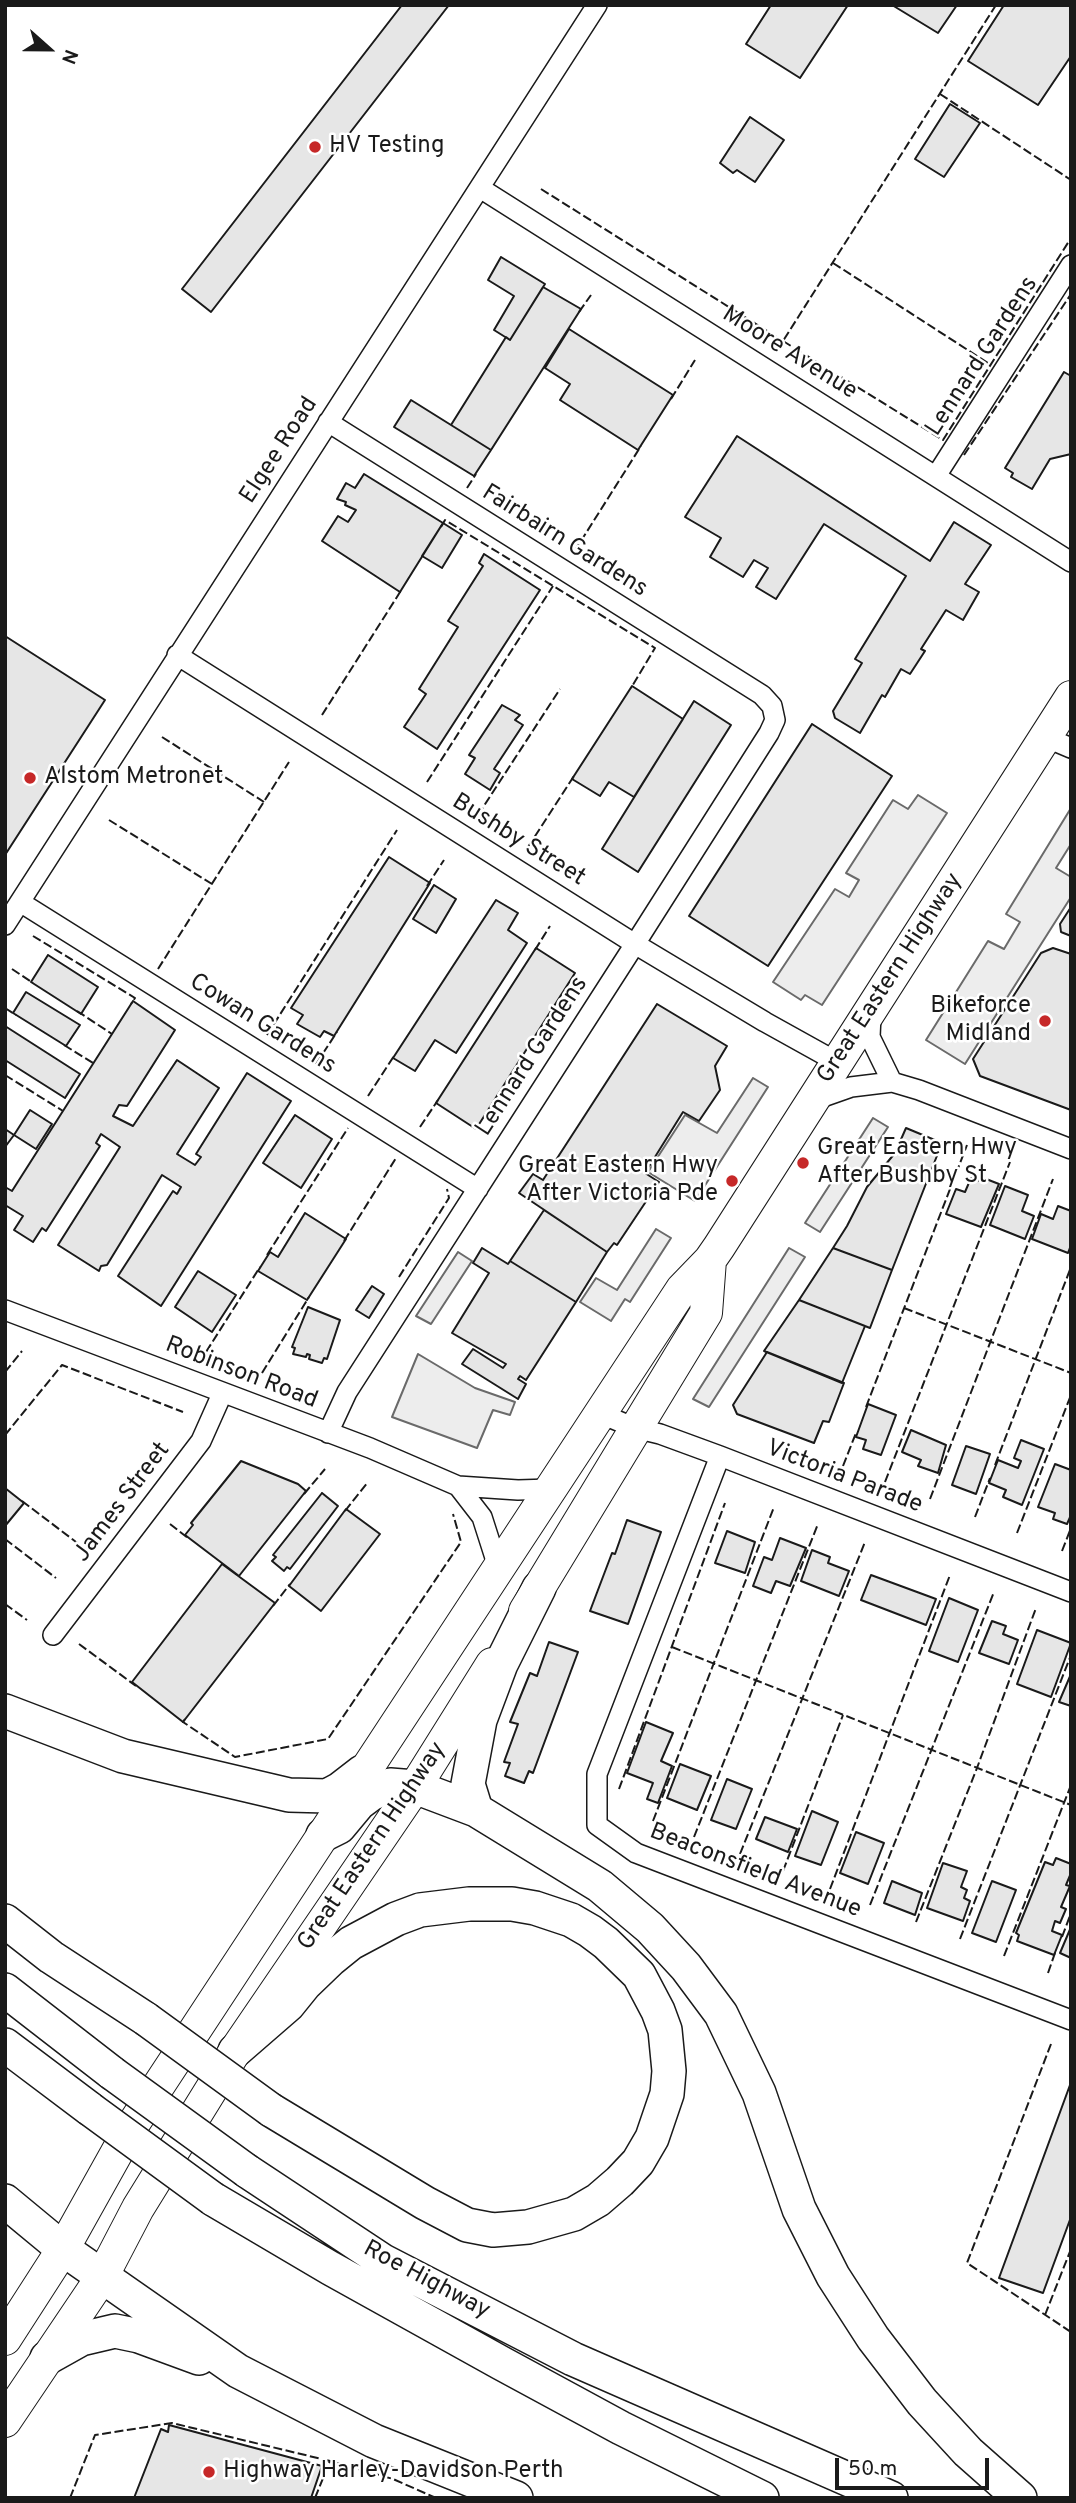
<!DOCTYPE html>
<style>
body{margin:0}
#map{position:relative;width:1076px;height:2503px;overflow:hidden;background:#fff;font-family:Overpass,sans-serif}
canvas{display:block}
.frame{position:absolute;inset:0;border:7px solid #1a1a1a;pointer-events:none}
.north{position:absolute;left:14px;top:14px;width:70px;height:70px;-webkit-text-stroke:5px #fff;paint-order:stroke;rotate:111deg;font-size:19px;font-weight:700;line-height:28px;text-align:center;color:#1a1a1a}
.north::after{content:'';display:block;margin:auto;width:24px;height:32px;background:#1a1a1a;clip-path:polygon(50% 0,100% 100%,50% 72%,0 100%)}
.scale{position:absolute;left:835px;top:2458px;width:154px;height:32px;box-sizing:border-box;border:4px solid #1a1a1a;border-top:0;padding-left:9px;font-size:21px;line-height:24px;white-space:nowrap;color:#1a1a1a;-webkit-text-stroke:5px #fff;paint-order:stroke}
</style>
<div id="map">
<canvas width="1076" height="2503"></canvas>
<div class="frame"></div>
<div class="north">N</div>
<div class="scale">50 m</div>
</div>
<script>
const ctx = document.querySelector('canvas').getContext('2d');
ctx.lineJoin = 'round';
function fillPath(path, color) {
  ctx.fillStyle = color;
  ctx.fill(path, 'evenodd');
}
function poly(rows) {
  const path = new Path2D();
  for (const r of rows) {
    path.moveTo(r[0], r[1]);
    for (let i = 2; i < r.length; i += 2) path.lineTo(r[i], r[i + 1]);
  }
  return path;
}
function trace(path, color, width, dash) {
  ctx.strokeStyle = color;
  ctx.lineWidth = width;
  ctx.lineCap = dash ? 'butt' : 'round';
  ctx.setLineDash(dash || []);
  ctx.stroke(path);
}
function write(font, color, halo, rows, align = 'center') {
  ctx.font = font + ' Overpass,sans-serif';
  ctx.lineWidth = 5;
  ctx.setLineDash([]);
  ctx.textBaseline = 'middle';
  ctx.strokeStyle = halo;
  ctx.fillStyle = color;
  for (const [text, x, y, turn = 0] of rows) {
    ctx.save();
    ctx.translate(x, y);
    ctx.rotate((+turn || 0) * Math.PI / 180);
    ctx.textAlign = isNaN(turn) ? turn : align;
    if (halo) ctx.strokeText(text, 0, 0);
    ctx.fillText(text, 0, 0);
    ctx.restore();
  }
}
const built = poly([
 [918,795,947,813,822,1005,805,995,801,1000,773,982,835,889,849,897,859,880,846,873,893,800,908,809,918,795],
 [1071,808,1071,844,1056,868,1071,877,1071,897,965,1064,926,1040,988,941,1004,949,1020,922,1006,914,1071,808],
 [753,1078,768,1087,695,1201,648,1172,685,1115,717,1133,753,1078],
 [873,1118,888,1127,820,1232,805,1223,873,1118],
 [656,1229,671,1238,630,1302,625,1299,611,1321,580,1302,596,1278,617,1290,656,1229],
 [789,1248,805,1257,709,1407,693,1399,789,1248],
 [458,1252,472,1261,431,1324,416,1316,458,1252],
 [418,1354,475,1388,515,1402,510,1415,493,1410,477,1448,392,1417,418,1354]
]);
const building = poly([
 [402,5,449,5,211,312,182,289,402,5],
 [771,5,848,5,800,78,746,44,771,5],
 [892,5,957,5,938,33,892,5],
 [1004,5,1071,5,1071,56,1038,105,968,61,1004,5],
 [950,104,980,123,944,177,915,159,950,104],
 [750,117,784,140,755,182,737,170,733,173,720,163,750,117],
 [501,257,545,284,510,340,494,330,514,296,488,280,501,257],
 [543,287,581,309,491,450,451,425,506,337,510,340,543,287],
 [569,329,673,395,638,450,560,400,570,384,545,368,569,329],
 [1064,372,1071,376,1071,454,1050,459,1032,489,1011,477,1013,473,1005,468,1064,372],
 [411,400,491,450,474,476,394,427,411,400],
 [737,436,930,561,954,522,991,545,965,584,979,592,963,620,946,610,921,649,925,651,910,674,901,669,885,697,882,695,860,733,835,718,833,711,862,663,855,659,906,576,824,524,776,599,756,587,768,568,754,560,743,577,710,557,721,538,685,517,737,436],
 [364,474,443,523,400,592,322,541,338,516,348,522,356,510,345,505,346,502,337,499,346,483,355,488,364,474],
 [443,523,462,535,442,568,422,556,443,523],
 [484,554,540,590,437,749,404,727,426,694,419,689,458,627,448,621,483,566,479,563,484,554],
 [5,636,105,700,5,855,5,636],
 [632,686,683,719,634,797,609,782,600,796,572,779,632,686],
 [694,701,731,725,638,872,602,849,694,701],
 [502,705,520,715,515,720,523,725,494,769,500,773,490,790,465,774,475,758,469,755,502,705],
 [812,724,892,776,768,966,689,916,812,724],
 [389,857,430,883,334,1036,324,1031,320,1037,297,1024,303,1015,291,1008,389,857],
 [434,885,456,899,436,933,413,919,434,885],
 [496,900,518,913,508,930,527,943,456,1053,435,1040,415,1071,393,1058,496,900],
 [1071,907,1071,936,1061,932,1060,924,1071,907],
 [536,948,575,973,476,1129,436,1103,536,948],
 [1053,948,1071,954,1071,1110,980,1076,973,1059,1041,953,1053,948],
 [48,955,98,987,81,1014,31,982,48,955],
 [26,992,80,1025,66,1046,13,1013,26,992],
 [133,1001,175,1030,127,1106,119,1105,113,1116,133,1126,177,1060,219,1088,177,1154,195,1165,201,1157,196,1154,247,1073,291,1101,161,1306,118,1276,173,1191,177,1194,181,1187,162,1175,107,1265,101,1266,99,1271,58,1245,120,1147,101,1134,96,1143,100,1146,46,1231,42,1228,33,1242,14,1230,23,1216,5,1205,5,1187,12,1191,133,1001],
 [657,1004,727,1046,715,1066,720,1090,699,1121,683,1112,645,1173,659,1182,617,1245,614,1243,607,1252,519,1193,533,1174,543,1180,657,1004],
 [5,1026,80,1074,65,1098,5,1060,5,1026],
 [30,1110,52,1124,36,1149,14,1135,30,1110],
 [295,1115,332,1139,301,1188,263,1163,295,1115],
 [906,1128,942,1143,892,1270,833,1248,847,1226,867,1187,895,1153,906,1128],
 [5,1129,14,1135,5,1147,5,1129],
 [981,1177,999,1184,981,1227,946,1214,956,1189,965,1192,971,1178,980,1181,981,1177],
 [1005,1186,1028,1195,1022,1211,1034,1216,1025,1239,990,1225,1005,1186],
 [1058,1206,1071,1211,1071,1245,1068,1253,1032,1239,1041,1214,1053,1219,1058,1206],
 [544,1210,607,1252,576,1302,510,1261,544,1210],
 [305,1213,346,1239,307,1300,258,1271,270,1252,278,1257,305,1213],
 [482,1248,508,1264,510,1261,576,1302,526,1380,520,1376,518,1379,526,1384,518,1399,462,1364,473,1349,503,1368,506,1364,452,1333,489,1273,473,1263,482,1248],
 [833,1248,892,1270,870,1328,799,1300,833,1248],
 [198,1271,236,1295,212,1332,175,1307,198,1271],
 [372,1286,384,1294,369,1318,356,1310,372,1286],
 [799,1300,865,1326,842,1383,764,1351,799,1300],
 [308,1307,340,1320,327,1359,324,1358,322,1363,309,1359,310,1355,307,1354,306,1357,293,1354,295,1348,292,1347,308,1307],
 [767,1352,844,1383,829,1422,823,1421,814,1443,737,1414,733,1405,767,1352],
 [868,1404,896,1415,881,1455,863,1449,866,1440,856,1437,868,1404],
 [911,1430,946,1445,938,1473,918,1466,921,1460,902,1452,911,1430],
 [1021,1440,1044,1449,1022,1505,1003,1497,1006,1490,989,1483,998,1460,1018,1468,1021,1461,1014,1458,1021,1440],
 [966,1446,990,1454,976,1494,952,1485,966,1446],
 [241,1461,298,1484,306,1491,239,1576,185,1535,193,1525,191,1523,241,1461],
 [1055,1464,1071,1470,1071,1515,1067,1524,1053,1519,1055,1513,1038,1507,1055,1464],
 [5,1488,24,1503,5,1526,5,1488],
 [322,1493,338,1506,290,1569,287,1567,284,1571,272,1561,276,1557,273,1555,322,1493],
 [346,1509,380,1534,321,1611,289,1586,346,1509],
 [627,1520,661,1532,628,1624,590,1611,612,1553,615,1554,627,1520],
 [727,1531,755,1542,745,1573,715,1563,727,1531],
 [780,1538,806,1548,790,1586,776,1581,771,1593,753,1586,764,1557,772,1560,780,1538],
 [812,1550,830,1557,828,1563,849,1571,839,1596,801,1581,812,1550],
 [222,1564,275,1603,183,1722,132,1682,222,1564],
 [871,1575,936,1599,926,1625,861,1600,871,1575],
 [949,1598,978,1610,958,1662,929,1651,949,1598],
 [992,1621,1006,1626,1003,1634,1018,1640,1009,1664,979,1653,992,1621],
 [1037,1630,1071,1643,1051,1697,1017,1684,1037,1630],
 [549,1642,578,1652,533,1773,529,1771,524,1783,505,1776,510,1763,504,1762,518,1724,510,1722,530,1673,537,1676,549,1642],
 [1071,1674,1071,1706,1059,1702,1071,1674],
 [646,1722,673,1733,661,1761,672,1766,658,1803,647,1799,653,1783,627,1773,646,1722],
 [680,1764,711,1776,697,1810,667,1798,680,1764],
 [727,1779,752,1789,736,1829,711,1820,727,1779],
 [812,1811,838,1822,821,1865,795,1856,812,1811],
 [765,1817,797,1829,788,1852,756,1839,765,1817],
 [856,1832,884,1843,868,1884,840,1873,856,1832],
 [1056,1858,1071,1864,1071,1873,1066,1885,1070,1886,1061,1907,1066,1909,1060,1923,1055,1921,1052,1931,1062,1935,1054,1955,1017,1941,1019,1935,1016,1933,1045,1862,1053,1865,1056,1858],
 [943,1863,967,1871,961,1887,967,1890,964,1898,970,1901,963,1921,927,1908,943,1863],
 [892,1881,922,1893,915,1915,884,1903,892,1881],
 [992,1881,1016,1890,996,1942,972,1933,992,1881],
 [1071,1927,1071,1958,1060,1953,1071,1927],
 [1070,2085,1071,2217,1043,2293,999,2278,1070,2085],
 [169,2425,322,2466,311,2498,134,2498,161,2429,168,2432,169,2425]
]);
const minor = poly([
 [480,188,1071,562],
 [328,422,762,695,772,706,775,720,769,733,635,944,347,1392,328,1433],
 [936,476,1071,265],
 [177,655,635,944,765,1022,837,1062],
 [1045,737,1071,748],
 [20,902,478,1189],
 [5,925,597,5],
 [871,1015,870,1037,892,1082],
 [814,1100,851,1087,892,1082,919,1090,1071,1149],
 [5,1310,370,1448,458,1486,518,1490,550,1489],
 [599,1413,635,1428,660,1434,720,1456,1071,1592],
 [720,1456,597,1774,597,1825,636,1853,1071,2020],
 [458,1486,482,1517,498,1567],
 [53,1635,201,1441,222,1394]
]);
const trunk = poly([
 [525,1611,706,1313,710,1260],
 [5,2339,63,2249,130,2129,682,1289,710,1260,719,1247,1071,697],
 [5,2421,102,2277,138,2208,235,2051,415,1787,492,1664]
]);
const motorway = poly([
 [5,1711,123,1756,289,1795,327,1796,340,1789,362,1772],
 [476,1810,468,1784,480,1720,501,1664,539,1588],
 [323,1835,339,1827,359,1803,371,1794,390,1785,415,1787,476,1810,600,1886,650,1928,686,1967,721,2014,759,2093,799,2209,833,2276,873,2338,922,2402,968,2452,1020,2498],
 [5,1921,51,1957,146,2019],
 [5,1990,112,2073],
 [5,2045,90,2109],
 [235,2051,288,2005,305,1984,330,1960,351,1943,396,1919,420,1910,469,1904,512,1904,535,1908,571,1920,590,1931,606,1943,639,1975,658,2011,665,2030,669,2071,667,2094,652,2138,638,2162,620,2181,598,2200,574,2214,528,2227,493,2230,467,2225,425,2203,271,2110],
 [247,2171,383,2261,573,2359,891,2498],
 [213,2199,330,2268,501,2363,621,2428,762,2498],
 [5,2201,63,2249,238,2371,374,2441,516,2498],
 [47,2358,81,2339,115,2331,139,2336,199,2358]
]);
const motorwayBridge = poly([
 [146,2019,271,2110],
 [112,2073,247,2171],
 [90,2109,213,2199]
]);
const fence = poly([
 [940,94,1071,180],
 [541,189,783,341,996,5],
 [833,263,991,365],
 [579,312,591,295],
 [783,341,943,440,1071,238],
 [671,399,695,360],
 [964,455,1071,294],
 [467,488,476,474],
 [441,527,445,520,655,648,631,688],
 [574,552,641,446],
 [322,715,402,589],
 [162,737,264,802],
 [427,782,553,586],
 [478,815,560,689],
 [109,820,212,884],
 [528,847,574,776],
 [427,886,444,860],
 [33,936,135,998,131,1004],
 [535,950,550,926],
 [12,969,33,983],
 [158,969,289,762],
 [5,1008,16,1015],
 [77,1011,112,1034],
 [267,1035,397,830],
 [64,1045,93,1063],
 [316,1064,337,1032],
 [5,1075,63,1111],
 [368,1096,394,1056],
 [420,1127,438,1100],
 [344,1241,396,1158],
 [267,1255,348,1128],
 [399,1277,449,1198,447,1189],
 [904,1308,1071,1373],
 [206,1352,260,1267],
 [5,1372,22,1351],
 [262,1373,309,1297],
 [866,1407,967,1145],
 [5,1435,62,1365,183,1412],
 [995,1465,1071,1267],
 [843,1466,856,1433],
 [885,1482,1010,1162],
 [304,1494,325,1469],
 [930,1499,1053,1179],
 [22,1501,80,1545],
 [345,1511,368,1482],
 [975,1517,990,1478],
 [170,1524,188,1538],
 [1017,1533,1071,1395],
 [5,1539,56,1578],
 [1062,1551,1071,1528],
 [5,1604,27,1620],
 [273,1606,290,1584],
 [79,1644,136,1686],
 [672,1647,1071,1805],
 [185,1719,183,1722,235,1757,328,1739,461,1542,453,1514],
 [619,1789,725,1503],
 [653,1821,774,1507],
 [694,1837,818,1524],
 [740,1854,865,1542],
 [783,1871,843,1715],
 [830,1889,950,1575],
 [870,1905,994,1592],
 [916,1922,977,1768,1036,1608],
 [1062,1937,1071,1913],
 [960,1939,1071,1655],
 [1004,1956,1071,1785],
 [1048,1973,1055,1953],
 [1051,2044,967,2263,1071,2332],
 [1045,2315,1071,2249],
 [70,2498,95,2435,172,2423,330,2461,393,2479,436,2498],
 [315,2498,330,2461]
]);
const markers = [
 [315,147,7,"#c62828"],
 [30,778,7,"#c62828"],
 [1045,1021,7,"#c62828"],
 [803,1163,7,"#c62828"],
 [732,1181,7,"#c62828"],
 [209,2472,7,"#c62828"]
];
const poiNames = [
 ["HV Testing",329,147],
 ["Alstom Metronet",44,778],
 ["Bikeforce",1031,1007,"right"],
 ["Midland",1031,1035,"right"],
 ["Great Eastern Hwy",817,1149],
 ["After Bushby St",817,1177],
 ["Great Eastern Hwy",718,1167,"right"],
 ["After Victoria Pde",718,1195,"right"],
 ["Highway Harley-Davidson Perth",223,2472]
];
const streetNames = [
 ["Moore Avenue",789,354,32],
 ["Lennard Gardens",983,357,-57],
 ["Elgee Road",280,451,-57],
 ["Fairbairn Gardens",564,542,32],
 ["Bushby Street",518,841,32],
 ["Great Eastern Highway",891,979,-57],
 ["Cowan Gardens",262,1025,32],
 ["Lennard Gardens",533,1057,-57],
 ["Robinson Road",241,1374,21],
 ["Victoria Parade",844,1478,21],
 ["James Street",123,1503,-53],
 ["Great Eastern Highway",373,1847,-56],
 ["Beaconsfield Avenue",755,1872,21],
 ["Roe Highway",426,2281,28]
];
fillPath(built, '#ededed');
trace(built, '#6a6a6a', 2);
fillPath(building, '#e6e6e6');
trace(building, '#1a1a1a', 2);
trace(minor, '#1a1a1a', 22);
trace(trunk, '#1a1a1a', 34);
trace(motorway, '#1a1a1a', 36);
trace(minor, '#fff', 19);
trace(trunk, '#fff', 32);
trace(motorway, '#fff', 33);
trace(motorwayBridge, '#1a1a1a', 36, []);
trace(motorwayBridge, '#fff', 33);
trace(fence, '#1a1a1a', 2, [9, 3.5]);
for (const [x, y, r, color] of markers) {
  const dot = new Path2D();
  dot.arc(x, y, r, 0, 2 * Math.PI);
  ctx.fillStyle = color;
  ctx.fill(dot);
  trace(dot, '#fff', 2.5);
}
write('24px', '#1a1a1a', '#fff', poiNames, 'left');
write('24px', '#1a1a1a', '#fff', streetNames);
</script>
